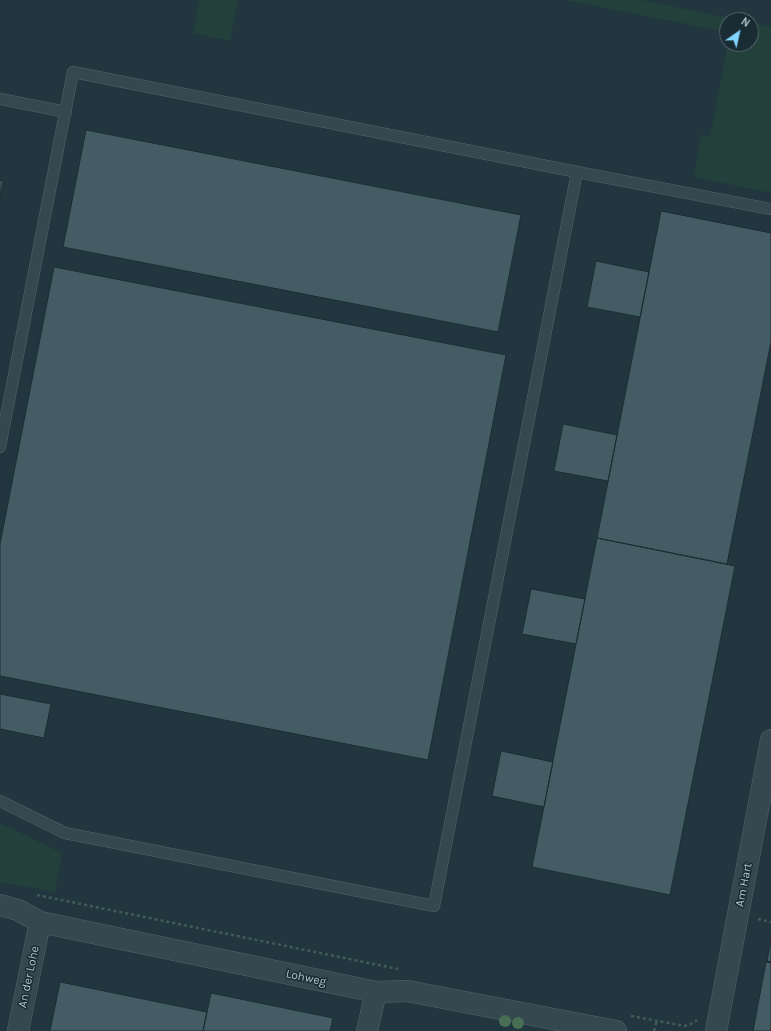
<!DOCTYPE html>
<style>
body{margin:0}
#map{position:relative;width:771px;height:1031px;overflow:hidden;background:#21363f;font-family:Karla,sans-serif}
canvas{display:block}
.north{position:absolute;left:719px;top:12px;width:40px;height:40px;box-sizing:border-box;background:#1a2c33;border:1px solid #56686f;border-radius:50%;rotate:34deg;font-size:11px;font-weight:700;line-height:16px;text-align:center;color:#b1c2ca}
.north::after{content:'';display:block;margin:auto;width:14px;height:18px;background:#81d5ff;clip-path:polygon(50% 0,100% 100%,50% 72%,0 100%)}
</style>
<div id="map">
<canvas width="771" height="1031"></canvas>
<div class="north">N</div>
</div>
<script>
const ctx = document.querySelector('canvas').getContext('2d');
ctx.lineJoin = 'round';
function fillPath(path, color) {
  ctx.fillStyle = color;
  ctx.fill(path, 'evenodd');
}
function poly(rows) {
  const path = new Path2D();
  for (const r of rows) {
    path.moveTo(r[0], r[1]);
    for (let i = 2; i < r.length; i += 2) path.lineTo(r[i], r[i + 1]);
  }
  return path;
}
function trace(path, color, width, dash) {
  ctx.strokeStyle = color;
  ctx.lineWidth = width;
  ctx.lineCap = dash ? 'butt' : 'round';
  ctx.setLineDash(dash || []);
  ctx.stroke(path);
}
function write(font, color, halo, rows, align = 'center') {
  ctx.font = font + ' Karla,sans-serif';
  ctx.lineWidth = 3;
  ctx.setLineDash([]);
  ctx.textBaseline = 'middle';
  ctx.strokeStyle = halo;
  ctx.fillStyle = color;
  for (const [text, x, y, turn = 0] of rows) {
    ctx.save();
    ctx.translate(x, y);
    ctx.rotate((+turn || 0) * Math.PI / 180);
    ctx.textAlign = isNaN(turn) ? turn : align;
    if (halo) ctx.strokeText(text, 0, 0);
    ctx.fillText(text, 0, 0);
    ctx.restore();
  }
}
const green = poly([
 [199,0,238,0,230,41,193,33],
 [565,0,642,0,738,20,727,20,727,32],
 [751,23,771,27,771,193,694,177,701,135,710,136,728,44,751,44],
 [0,823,62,853,55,892,0,882]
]);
const building = poly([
 [86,130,521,215,498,332,63,247,86,130],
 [0,180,3,181,0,199,0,180],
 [661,211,771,233,771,342,727,564,597,538,661,211],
 [596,261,649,272,640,317,587,307,596,261],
 [54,267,506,355,428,760,0,676,0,544,54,267],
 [563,424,617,435,608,481,554,471,563,424],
 [597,538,735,566,670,895,532,867,597,538],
 [531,589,585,599,576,644,522,634,531,589],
 [0,694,51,704,44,738,0,729,0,694],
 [501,751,553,762,544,807,492,796,501,751],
 [771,939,771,962,767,961,771,939],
 [766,962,771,963,771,1031,753,1031,766,962],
 [60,982,207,1012,203,1031,50,1031,60,982],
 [211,993,333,1018,330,1031,203,1031,211,993]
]);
const path = poly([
 [37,895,398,969],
 [758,919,771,922],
 [631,1016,685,1026,693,1023,697,1020],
 [654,1031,657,1021]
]);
const service = poly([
 [0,99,66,112],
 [0,447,73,72,577,172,771,209],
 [0,801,65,833,434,906,577,172]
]);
const minor = poly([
 [0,905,18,910,40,922,376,992,407,991,616,1031],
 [18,1031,40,922],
 [367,1031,376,992],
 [716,1031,771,740]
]);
const trees = [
 [505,1021],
 [518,1023]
];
const streetNames = [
 ["Am Hart",744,885,-79],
 ["An der Lohe",29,977,-78],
 ["Lohweg",306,978,12]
];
fillPath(green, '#23403b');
fillPath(building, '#445d65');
trace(building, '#1c2e35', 1);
trace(service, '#53656c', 12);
trace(minor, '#53656c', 22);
trace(path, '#415c57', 2.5, [3, 3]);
trace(service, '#35474f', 11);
trace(minor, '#35474f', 21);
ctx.fillStyle = '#486f54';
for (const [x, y] of trees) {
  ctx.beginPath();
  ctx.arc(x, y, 6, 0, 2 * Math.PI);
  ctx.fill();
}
write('12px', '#b1c2ca', '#1a2c33', streetNames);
</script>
